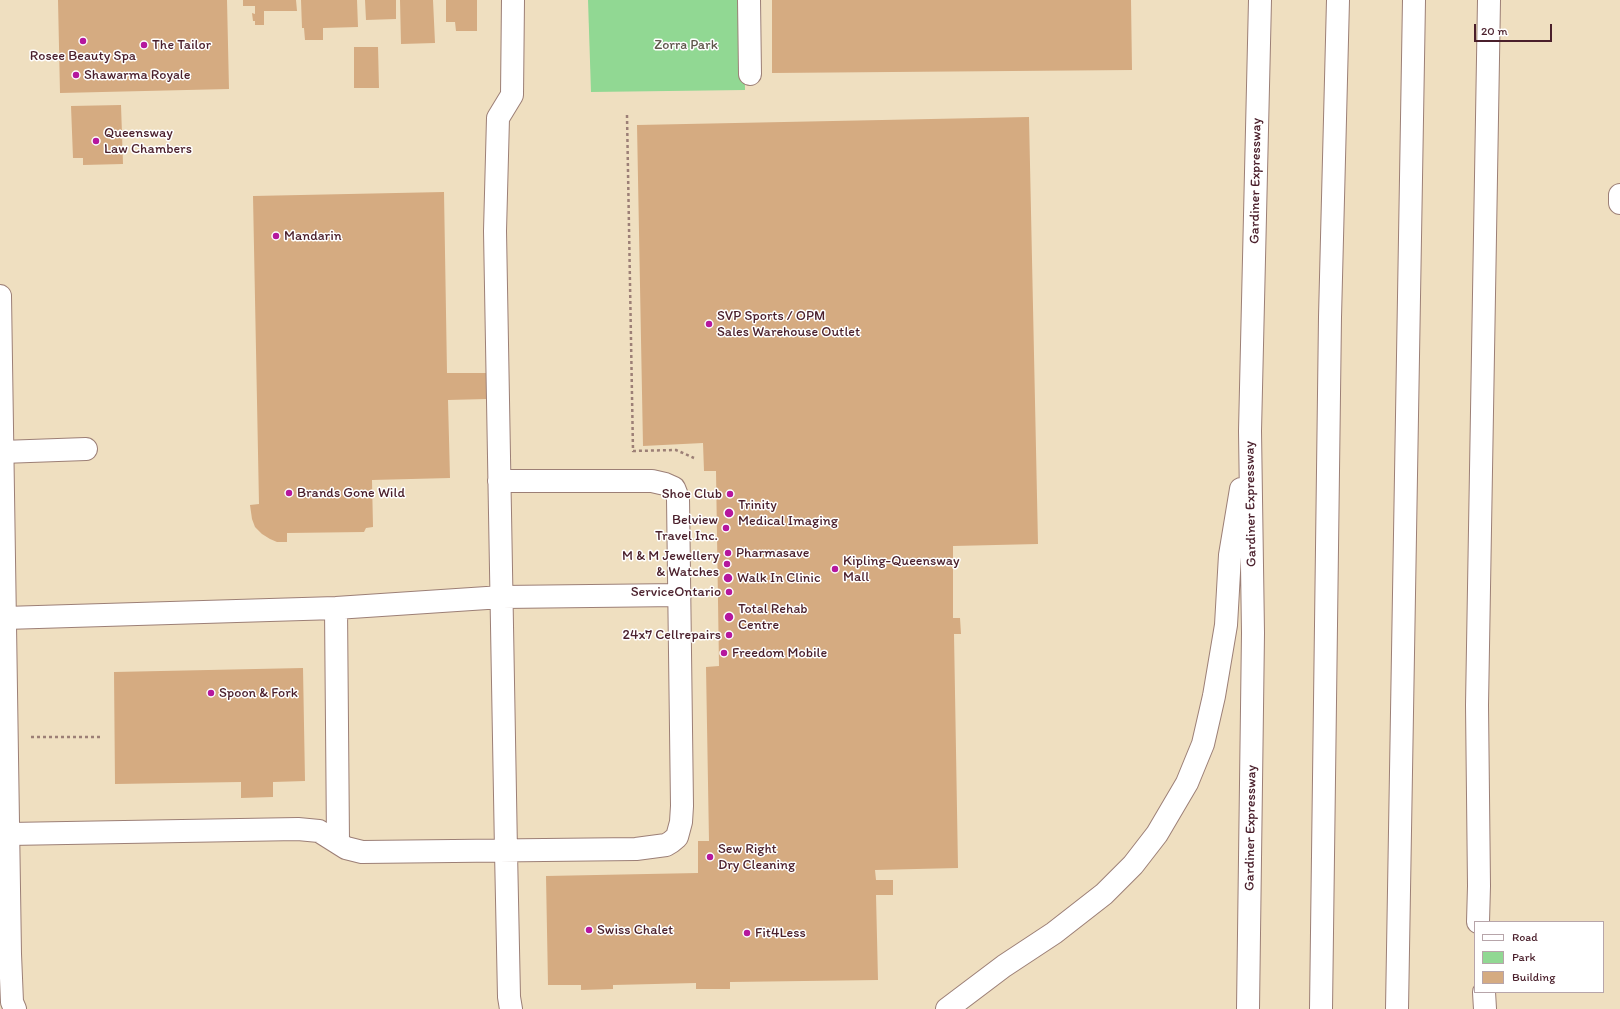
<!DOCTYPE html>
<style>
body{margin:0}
#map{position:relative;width:1620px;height:1009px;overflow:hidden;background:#efdfc0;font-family:Itim,sans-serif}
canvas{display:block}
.legend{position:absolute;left:1474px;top:921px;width:130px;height:72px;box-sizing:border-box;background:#fff;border:1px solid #b7a5aa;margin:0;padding:5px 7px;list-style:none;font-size:12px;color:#4a1f2b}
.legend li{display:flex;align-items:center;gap:8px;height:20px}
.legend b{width:20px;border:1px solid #b7a5aa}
.scale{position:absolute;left:1474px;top:24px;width:78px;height:18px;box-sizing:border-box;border:2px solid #4a1f2b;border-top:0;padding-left:5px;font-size:12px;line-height:14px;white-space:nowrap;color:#4a1f2b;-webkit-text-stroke:3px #fff;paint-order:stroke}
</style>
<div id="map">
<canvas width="1620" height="1009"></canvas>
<ul class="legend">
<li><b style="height:5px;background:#fff"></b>Road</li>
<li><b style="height:11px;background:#91d893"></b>Park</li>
<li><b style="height:11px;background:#d5ab81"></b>Building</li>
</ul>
<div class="scale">20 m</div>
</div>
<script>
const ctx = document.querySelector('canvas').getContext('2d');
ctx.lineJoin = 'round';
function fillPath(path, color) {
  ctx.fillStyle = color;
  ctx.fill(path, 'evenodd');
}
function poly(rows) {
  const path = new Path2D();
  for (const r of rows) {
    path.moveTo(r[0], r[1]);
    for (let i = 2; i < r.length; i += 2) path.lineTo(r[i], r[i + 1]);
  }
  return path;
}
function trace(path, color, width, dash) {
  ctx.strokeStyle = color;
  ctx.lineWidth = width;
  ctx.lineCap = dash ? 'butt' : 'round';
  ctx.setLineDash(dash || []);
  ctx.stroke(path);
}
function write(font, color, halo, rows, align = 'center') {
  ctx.font = font + ' Itim,sans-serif';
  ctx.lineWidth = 3;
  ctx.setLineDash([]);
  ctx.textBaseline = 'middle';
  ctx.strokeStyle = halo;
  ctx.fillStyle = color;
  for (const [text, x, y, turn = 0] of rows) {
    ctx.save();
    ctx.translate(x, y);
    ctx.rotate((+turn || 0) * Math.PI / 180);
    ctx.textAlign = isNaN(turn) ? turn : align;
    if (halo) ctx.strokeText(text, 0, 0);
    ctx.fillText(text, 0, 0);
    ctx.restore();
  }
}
const green = poly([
 [588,0,744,0,745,90,591,92]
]);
const building = poly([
 [58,0,227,0,229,89,60,93],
 [243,0,296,0,297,11,264,11,264,25,255,25,255,21,253,21,252,13,255,14,255,6,243,6],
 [301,0,357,0,358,27,323,28,323,40,305,40,304,28,302,28],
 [365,0,396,0,396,19,366,20],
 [400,0,433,0,435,43,401,44],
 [446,0,477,0,477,31,456,31,455,22,446,22],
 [772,0,1131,0,1132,70,772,73],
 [354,47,378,47,379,88,354,88],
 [121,105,123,164,83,165,83,158,73,158,71,106],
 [1029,117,1038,544,953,546,953,618,960,618,961,634,954,634,958,868,875,870,876,880,893,880,893,895,876,895,878,980,730,982,730,989,696,989,696,983,613,985,613,989,581,990,581,985,548,985,546,876,698,873,698,841,709,841,706,667,719,666,716,471,704,471,703,443,643,446,637,125],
 [444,192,447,373,486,373,487,399,448,400,450,478,372,480,373,527,366,528,364,532,287,533,287,542,277,542,270,539,262,534,255,527,252,519,250,505,259,504,253,196],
 [303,668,305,781,273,782,273,797,241,798,241,782,115,784,114,672]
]);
const path = poly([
 [627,115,633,451,676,450,694,458],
 [31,737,101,737]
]);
const minor = poly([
 [749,0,750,74],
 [1620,195,1620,203],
 [2,452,86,449],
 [336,608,338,842],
 [5,618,336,608,502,597,680,595],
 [9,834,298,829,319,831,346,848,362,852,636,849,666,845,671,842,677,837,681,822,682,806,678,498,674,488,665,484,652,481,499,481],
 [511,1009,509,997,506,851,495,231,498,118,512,95,513,0]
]);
const major = poly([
 [0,296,10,954,12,1002,15,1009]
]);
const highway = poly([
 [1478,922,1479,886,1477,705,1489,0],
 [1484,992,1485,1009],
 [947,1009,1004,966,1054,933,1104,894,1133,865,1157,834,1187,783,1203,744,1214,696,1226,625,1230,555,1241,489],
 [1248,1009,1253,633,1250,431,1260,0],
 [1321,1009,1330,317,1338,0],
 [1397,1009,1414,0]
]);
const markers = [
 [83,41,4,"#b5179e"],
 [144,45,4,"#b5179e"],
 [76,75,4,"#b5179e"],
 [96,141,4,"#b5179e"],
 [276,236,4,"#b5179e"],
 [709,324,4,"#b5179e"],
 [289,493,4,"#b5179e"],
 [730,494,4,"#b5179e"],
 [729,513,5,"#b5179e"],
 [726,528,4,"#b5179e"],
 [728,553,4,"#b5179e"],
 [727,564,4,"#b5179e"],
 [835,569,4,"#b5179e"],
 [728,578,5,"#b5179e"],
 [729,592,4,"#b5179e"],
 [729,617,5,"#b5179e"],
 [729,635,4,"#b5179e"],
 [724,653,4,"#b5179e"],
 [211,693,4,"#b5179e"],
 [710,857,4,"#b5179e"],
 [589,930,4,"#b5179e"],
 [747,933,4,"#b5179e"]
];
const poiNames = [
 ["The Tailor",152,45],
 ["Rosee Beauty Spa",83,56,"center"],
 ["Shawarma Royale",84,75],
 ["Queensway",104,133],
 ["Law Chambers",104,149],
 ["Mandarin",284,236],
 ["SVP Sports / OPM",717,316],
 ["Sales Warehouse Outlet",717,332],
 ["Brands Gone Wild",297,493],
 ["Shoe Club",722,494,"right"],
 ["Trinity",738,505],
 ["Medical Imaging",738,521],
 ["Belview",718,520,"right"],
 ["Travel Inc.",718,536,"right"],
 ["Pharmasave",736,553],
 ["M & M Jewellery",719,556,"right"],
 ["& Watches",719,572,"right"],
 ["Kipling-Queensway",843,561],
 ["Mall",843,577],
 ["Walk In Clinic",737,578],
 ["ServiceOntario",721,592,"right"],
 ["Total Rehab",738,609],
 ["Centre",738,625],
 ["24x7 Cellrepairs",721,635,"right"],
 ["Freedom Mobile",732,653],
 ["Spoon & Fork",219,693],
 ["Sew Right",718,849],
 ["Dry Cleaning",718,865],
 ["Swiss Chalet",597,930],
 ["Fit4Less",755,933]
];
const parkNames = [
 ["Zorra Park",686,45]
];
const streetNames = [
 ["Gardiner Expressway",1256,181,-89],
 ["Gardiner Expressway",1251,504,-91],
 ["Gardiner Expressway",1251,828,-89]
];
fillPath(green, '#91d893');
fillPath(building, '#d5ab81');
trace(minor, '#9c7f76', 24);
trace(major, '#9c7f76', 24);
trace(highway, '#9c7f76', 24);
trace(path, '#9c7f76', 2.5, [3, 3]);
trace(minor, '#fff', 22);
trace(major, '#fff', 22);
trace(highway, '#fff', 22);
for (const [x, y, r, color] of markers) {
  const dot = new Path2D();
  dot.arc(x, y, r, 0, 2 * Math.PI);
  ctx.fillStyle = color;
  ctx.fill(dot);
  trace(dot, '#fff', 1.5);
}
write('14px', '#4a1f2b', '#fff', poiNames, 'left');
write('14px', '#5f564a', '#fff', parkNames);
write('14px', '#4a1f2b', '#fff', streetNames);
</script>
